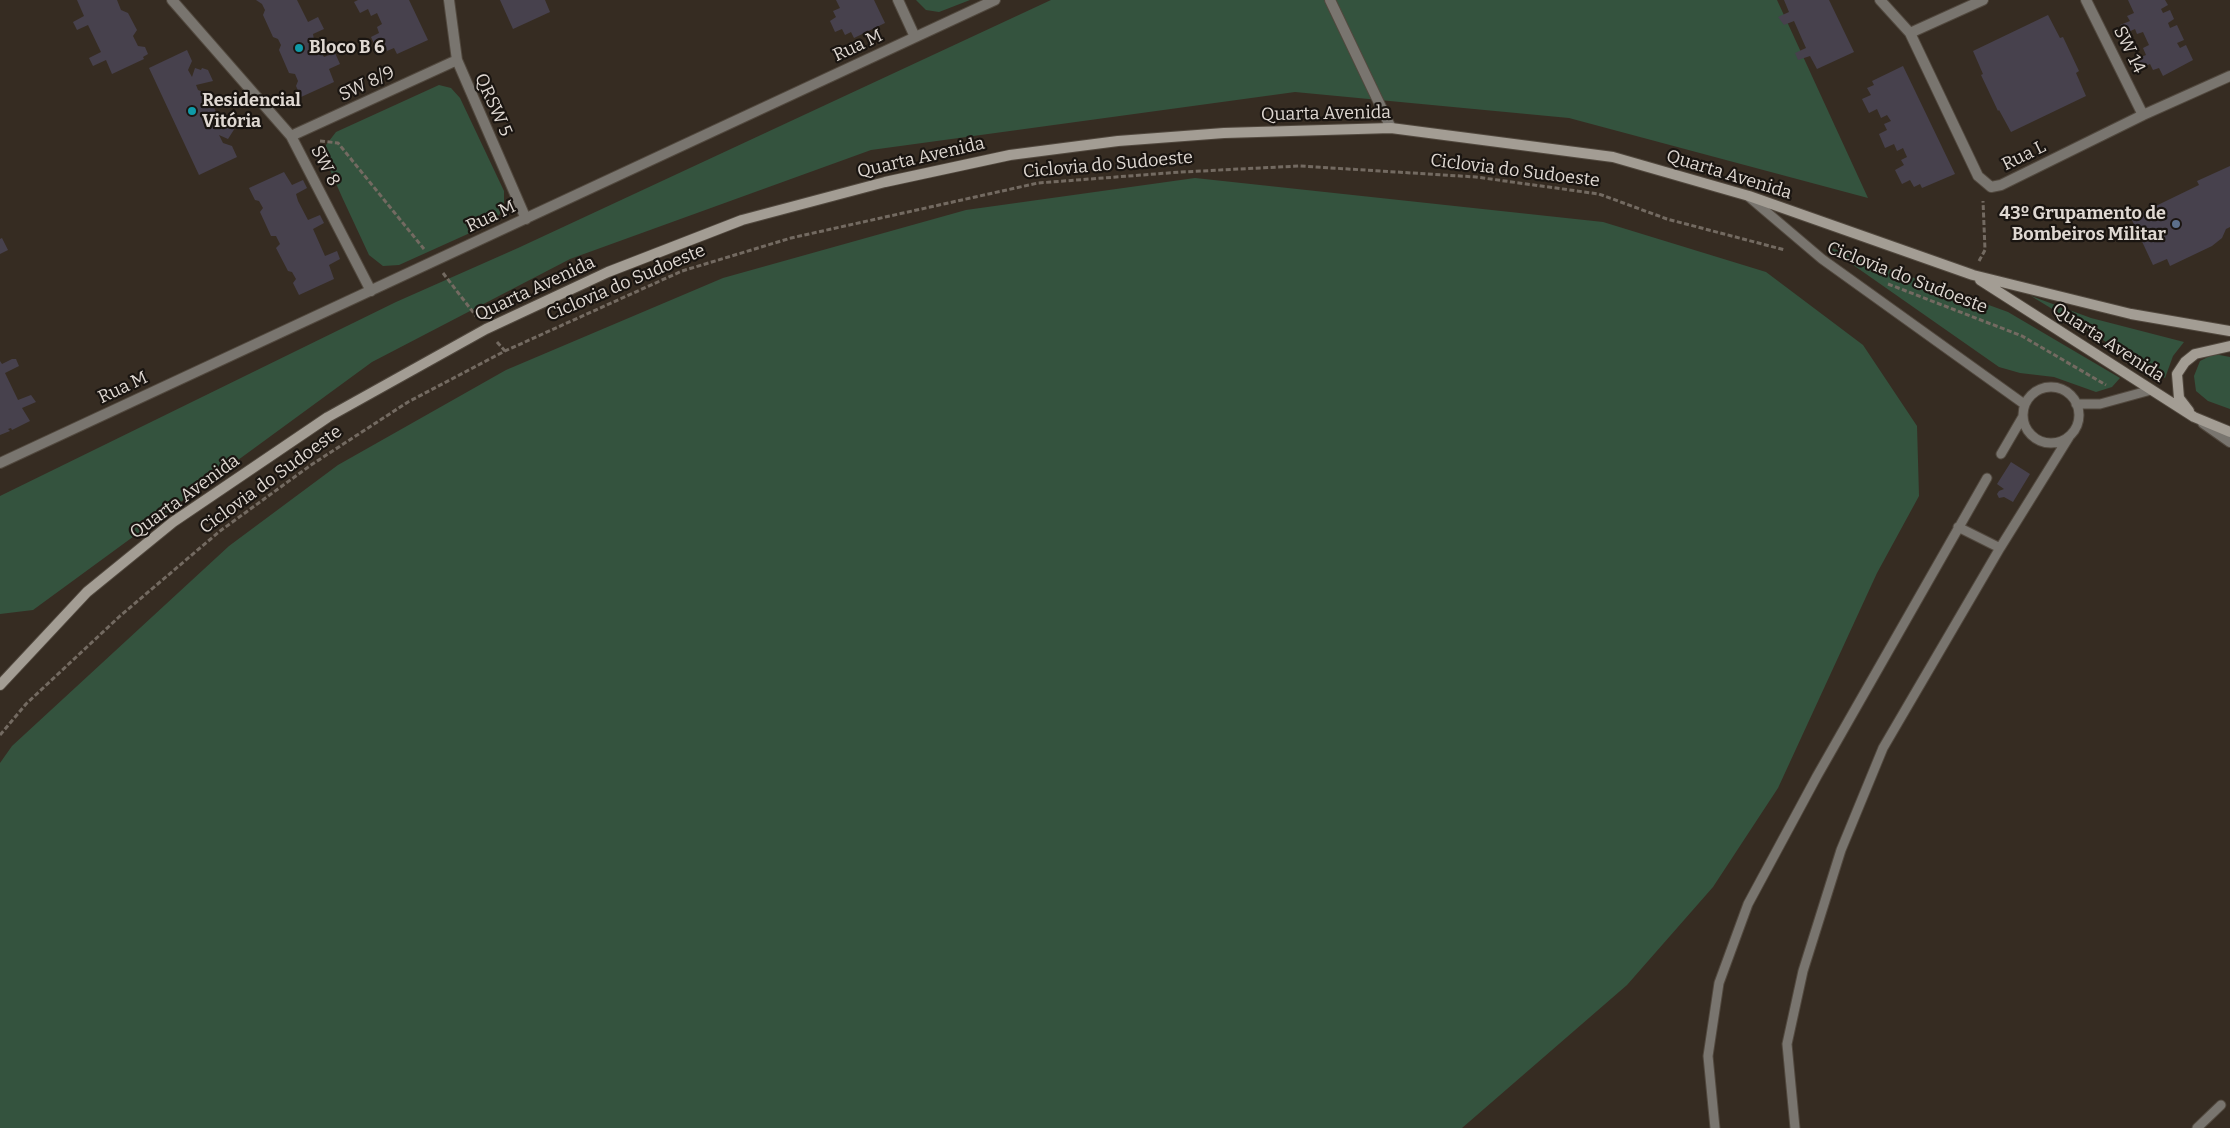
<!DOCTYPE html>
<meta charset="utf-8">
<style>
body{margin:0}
canvas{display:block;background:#362c22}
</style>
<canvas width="2230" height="1128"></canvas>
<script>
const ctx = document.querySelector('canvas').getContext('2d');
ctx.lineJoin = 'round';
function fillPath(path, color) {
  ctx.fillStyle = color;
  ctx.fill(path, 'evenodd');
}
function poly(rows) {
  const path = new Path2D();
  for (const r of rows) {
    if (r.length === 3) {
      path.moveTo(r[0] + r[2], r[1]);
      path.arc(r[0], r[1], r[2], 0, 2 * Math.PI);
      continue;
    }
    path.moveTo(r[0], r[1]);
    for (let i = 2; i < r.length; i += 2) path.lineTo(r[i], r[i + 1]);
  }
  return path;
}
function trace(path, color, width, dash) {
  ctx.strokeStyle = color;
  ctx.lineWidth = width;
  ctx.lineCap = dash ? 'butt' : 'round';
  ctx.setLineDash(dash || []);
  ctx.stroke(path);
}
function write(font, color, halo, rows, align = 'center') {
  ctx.font = font + ' Bitter,serif';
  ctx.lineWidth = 4.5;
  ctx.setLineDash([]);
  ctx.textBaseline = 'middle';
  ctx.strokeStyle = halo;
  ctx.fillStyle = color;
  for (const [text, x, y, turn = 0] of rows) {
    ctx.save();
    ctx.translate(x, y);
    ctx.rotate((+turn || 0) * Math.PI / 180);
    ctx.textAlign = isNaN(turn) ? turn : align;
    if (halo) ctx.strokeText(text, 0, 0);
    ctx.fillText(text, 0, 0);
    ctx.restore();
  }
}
const green = poly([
 [916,0,970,0,939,12,926,10],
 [1051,0,1777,0,1868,198,1569,118,1295,92,871,150,570,259,372,362,33,610,0,614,0,496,396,302,518,248],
 [439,85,451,88,460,98,504,191,504,209,492,223,399,265,383,266,369,255,342,197,326,161,326,145,336,132],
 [1195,178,1603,222,1766,272,1863,345,1917,426,1919,496,1877,573,1778,788,1713,887,1627,985,1462,1128,0,1128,0,763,12,746,229,546,338,465,506,370,723,278,966,210],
 [1826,246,2008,312,2120,378,2112,387,2096,392,2054,377,2020,373,1999,367],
 [2031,296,2091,318,2184,342,2173,356,2165,378],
 [2214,354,2230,357,2230,409,2208,401,2196,391,2194,376,2200,361]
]);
const building = poly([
 [77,0,117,0,121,10,128,13,137,30,133,36,138,46,145,47,148,54,143,57,144,59,112,74,106,60,93,66,89,58,101,52,88,25,77,30,73,22,84,16],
 [256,0,297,0,308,22,318,17,324,29,313,34,314,40,324,57,335,53,340,64,329,69,334,82,301,97,296,86,298,81,295,74,289,73,279,50,281,45,278,39,273,37,263,15,265,10,262,4],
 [358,0,409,0,428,40,397,54,394,48,387,51,384,44,376,48,371,37,379,33,377,27,382,24,377,13,371,16,368,9,360,13,354,2],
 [500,0,545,0,550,12,513,29],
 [836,0,874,0,885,23,854,38,851,32,845,35,842,29,835,32,830,21,836,17,833,11,840,8],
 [1784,0,1829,0,1854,52,1817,69,1810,56,1798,60,1795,53,1806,48,1794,21,1784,25,1778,17,1789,12],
 [2128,0,2165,0,2168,5,2161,9,2163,13,2170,10,2174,19,2168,23,2170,28,2177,25,2184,40,2177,43,2180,48,2186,45,2193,60,2163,76,2159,68,2153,70,2150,64,2141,68,2136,59,2146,55,2143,48,2149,45,2143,32,2137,34,2135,29,2124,34,2120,25,2130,21,2127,16,2134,13],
 [2048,15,2060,38,2063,37,2079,71,2076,73,2086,96,2011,132,1999,110,1998,111,1981,75,1983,74,1973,51],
 [187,50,192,61,188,70,192,77,195,68,201,70,202,68,208,70,213,81,196,85,198,90,208,94,217,114,213,123,215,128,230,117,235,128,228,139,219,135,223,143,232,146,237,157,199,175,149,68],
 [1903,66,1955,174,1922,188,1920,184,1914,187,1910,180,1902,184,1895,170,1904,165,1901,160,1907,157,1903,148,1897,151,1894,144,1885,148,1879,134,1887,130,1884,124,1891,121,1887,115,1881,118,1877,109,1869,113,1862,99,1871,95,1867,88,1874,85,1872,81],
 [2230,166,2230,227,2226,229,2222,238,2212,246,2170,266,2167,259,2153,265,2131,218,2199,185,2197,181],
 [284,172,292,185,303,180,307,188,296,194,298,201,308,220,320,215,324,223,313,229,325,256,337,251,340,259,329,265,334,279,299,295,293,283,296,279,292,272,288,271,276,248,280,244,276,236,271,236,260,212,263,208,259,201,255,200,249,188],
 [2,238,8,250,0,254,0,239],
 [12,359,16,359,19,366,5,373,18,400,31,395,36,402,22,408,30,421,12,430,11,428,8,429,10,431,0,435,0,361,2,364],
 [2011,462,2030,474,2013,502,2004,497,1999,498,1997,494,1999,491,2004,489,1997,484]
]);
const path = poly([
 [320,141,338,143,424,249],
 [1979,261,1985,250,1983,201],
 [443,273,476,316],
 [1888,284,2022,336,2106,385],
 [497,342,505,351],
 [0,735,26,704,120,616,220,531,311,465,408,402,505,351,682,271,791,238,1038,183,1181,172,1300,166,1476,177,1599,194,1667,219,1785,250]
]);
const service = poly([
 [1749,197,1822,259,2024,404],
 [2051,415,28],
 [2076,404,2100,404,2151,390],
 [2001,454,2022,418],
 [1958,527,2000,548],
 [1715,1128,1708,1056,1719,983,1748,904,1817,776,1987,478],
 [1795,1128,1787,1044,1803,971,1841,850,1883,748,2000,548,2069,437],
 [2197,1128,2221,1105]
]);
const minor = poly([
 [172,0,291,136,371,291],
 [449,0,457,60,526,219],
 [898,0,915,37],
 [1330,0,1391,128],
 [1880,0,1910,33,1978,176,1991,187,2001,185,2143,115,2230,76],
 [2086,0,2143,115],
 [1910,33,1983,0],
 [291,136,457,60],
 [0,463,995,0]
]);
const tertiary = poly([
 [2203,423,2230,442]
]);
const secondary = poly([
 [1980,280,2194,417,2230,432],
 [2189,411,2179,398,2177,374,2185,362,2195,354,2230,346],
 [0,685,87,592,173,522,328,417,486,329,608,272,742,220,885,182,1010,155,1118,141,1224,133,1391,128,1613,157,1749,196,1973,275,2131,314,2230,331]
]);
const markers = [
 [299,48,5,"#0f9aa8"],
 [192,111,5,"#0f9aa8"],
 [2176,224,5,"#5c6f8a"]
];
const streetNames = [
 ["Rua M",858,46,-25],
 ["SW 14",2129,50,64],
 ["SW 8/9",367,84,-25],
 ["QRSW 5",493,105,66],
 ["Quarta Avenida",1326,114,-1],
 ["Rua L",2024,156,-26],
 ["Quarta Avenida",921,158,-13],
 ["Ciclovia do Sudoeste",1108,165,-5],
 ["SW 8",325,166,63],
 ["Ciclovia do Sudoeste",1515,171,7],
 ["Quarta Avenida",1729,175,17],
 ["Rua M",491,217,-25],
 ["Ciclovia do Sudoeste",1907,278,21],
 ["Ciclovia do Sudoeste",626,283,-23],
 ["Quarta Avenida",535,289,-25],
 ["Quarta Avenida",2108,343,33],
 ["Rua M",123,388,-25],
 ["Ciclovia do Sudoeste",271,480,-36],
 ["Quarta Avenida",185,497,-36]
];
const poiNames = [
 ["Bloco B 6",309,48],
 ["Residencial",202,101],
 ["Vitória",202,122],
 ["43º Grupamento de",2166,214,"right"],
 ["Bombeiros Militar",2166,235,"right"]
];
fillPath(green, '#34533e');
fillPath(building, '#47414d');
trace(service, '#51483e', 11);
trace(minor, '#51483e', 12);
trace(tertiary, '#51483e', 12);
trace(secondary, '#51483e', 12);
trace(path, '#736a61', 3, [5, 2.5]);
trace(service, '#79756f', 9);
trace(minor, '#79756f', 10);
trace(tertiary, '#79756f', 10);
trace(secondary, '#a39d94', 10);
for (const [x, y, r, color] of markers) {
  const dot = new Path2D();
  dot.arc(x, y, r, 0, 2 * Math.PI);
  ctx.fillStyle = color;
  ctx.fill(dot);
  trace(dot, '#1a1511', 2);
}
write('18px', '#dfd8d2', '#1a1511', streetNames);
write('bold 18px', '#dfd8d2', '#1a1511', poiNames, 'left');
</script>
